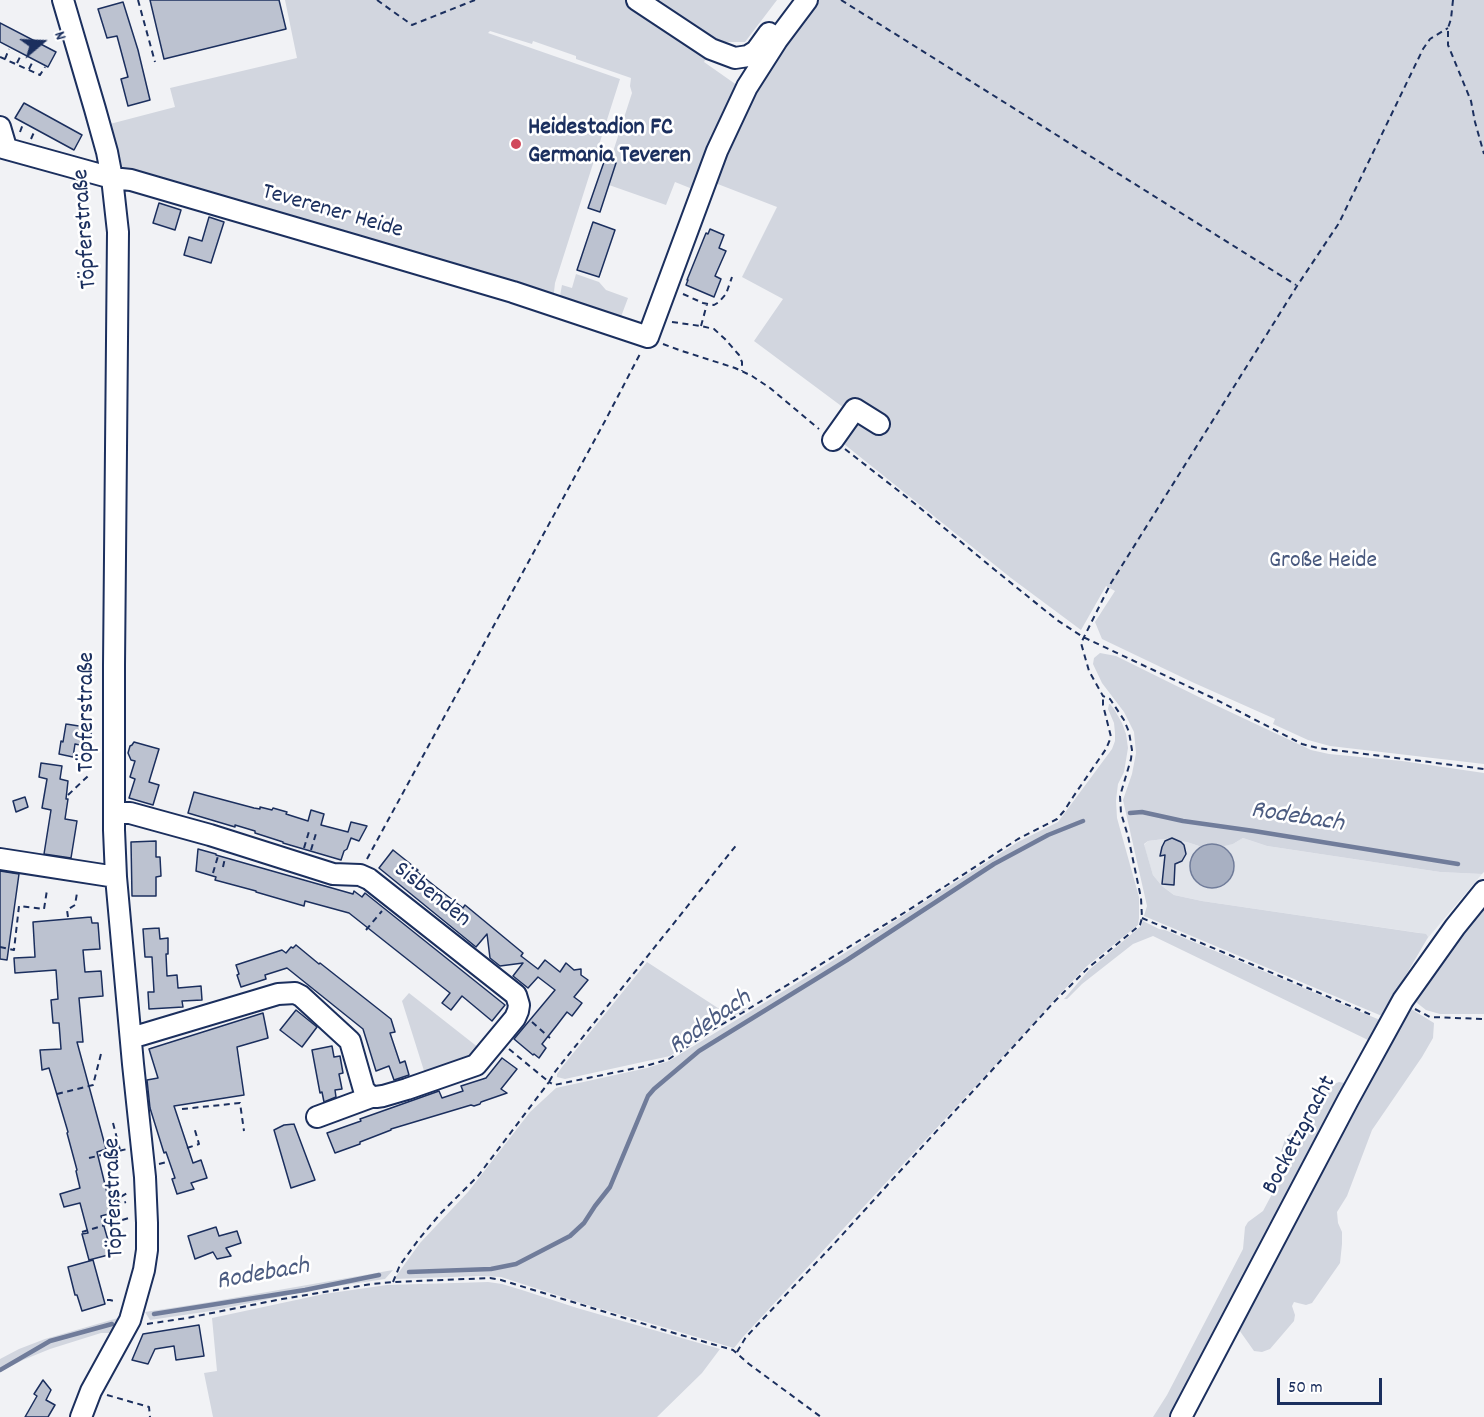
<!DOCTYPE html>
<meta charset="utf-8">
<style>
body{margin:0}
#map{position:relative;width:1484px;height:1417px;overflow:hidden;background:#f1f2f5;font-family:Dekko,sans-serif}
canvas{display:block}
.north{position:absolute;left:12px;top:12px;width:60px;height:60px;-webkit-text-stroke:4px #fff;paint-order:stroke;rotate:71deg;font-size:16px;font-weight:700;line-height:24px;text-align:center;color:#1b2f5e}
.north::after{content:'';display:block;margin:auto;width:21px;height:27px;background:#1b2f5e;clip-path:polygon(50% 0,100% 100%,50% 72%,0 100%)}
.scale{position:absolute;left:1277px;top:1378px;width:105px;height:27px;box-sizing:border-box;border:3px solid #1b2f5e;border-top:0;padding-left:8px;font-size:18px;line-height:21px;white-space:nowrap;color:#1b2f5e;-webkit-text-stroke:4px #fff;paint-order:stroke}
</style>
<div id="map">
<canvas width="1484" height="1417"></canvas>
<div class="north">N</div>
<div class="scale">50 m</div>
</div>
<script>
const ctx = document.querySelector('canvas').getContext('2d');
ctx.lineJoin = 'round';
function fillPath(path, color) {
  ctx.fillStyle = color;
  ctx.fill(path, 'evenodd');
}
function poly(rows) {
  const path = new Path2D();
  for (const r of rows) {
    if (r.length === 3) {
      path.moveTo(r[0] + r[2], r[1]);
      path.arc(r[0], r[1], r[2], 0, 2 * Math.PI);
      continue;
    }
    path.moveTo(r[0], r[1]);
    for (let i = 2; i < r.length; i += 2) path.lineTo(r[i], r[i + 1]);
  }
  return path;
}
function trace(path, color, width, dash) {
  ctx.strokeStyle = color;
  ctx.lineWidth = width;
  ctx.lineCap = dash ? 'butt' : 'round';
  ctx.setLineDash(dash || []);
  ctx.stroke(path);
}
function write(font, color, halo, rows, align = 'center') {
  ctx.font = font + ' Dekko,sans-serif';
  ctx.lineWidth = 5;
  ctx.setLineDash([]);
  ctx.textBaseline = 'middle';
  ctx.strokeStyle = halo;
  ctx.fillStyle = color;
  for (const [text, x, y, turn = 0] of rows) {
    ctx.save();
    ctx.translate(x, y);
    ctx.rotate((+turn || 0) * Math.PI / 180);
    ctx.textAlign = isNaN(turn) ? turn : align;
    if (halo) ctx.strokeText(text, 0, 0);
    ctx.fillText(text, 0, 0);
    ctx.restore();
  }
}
const built = poly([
 [1243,838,1267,846,1440,872,1482,874,1427,939,1420,933,1202,901,1174,895,1162,886,1153,875,1144,845,1148,841,1164,839,1187,842,1202,847,1233,844]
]);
const green = poly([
 [285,0,630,0,708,54,704,62,741,88,695,190,675,182,666,205,609,185,616,163,610,161,632,93,630,86,631,78,576,59,576,56,533,41,532,44,490,31,488,33,620,79,555,283,553,301,114,170,106,125,175,107,170,88,297,58],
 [649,0,777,0,745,42,722,42,670,16],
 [811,0,1484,0,1484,764,1330,746,1308,740,1273,724,1275,719,1192,682,1102,639,1095,622,1115,591,1106,586,1081,630,1011,578,844,444,842,440,848,411,754,341,783,299,742,277,777,207,710,181,750,90],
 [576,274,599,282,606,290,628,298,619,322,559,301,562,285,572,288],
 [1100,653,1116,656,1209,702,1311,750,1329,754,1402,761,1484,773,1484,872,1482,874,1440,872,1267,846,1243,838,1233,844,1220,847,1202,847,1187,842,1164,839,1148,841,1144,844,1153,875,1162,886,1174,895,1202,901,1426,934,1428,937,1427,939,1382,1016,1144,916,1147,906,1123,800,1132,774,1136,753,1134,732,1124,712,1102,683,1093,664,1094,658],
 [1109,704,1110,704,1114,709,1122,723,1126,734,1128,748,1124,772,1118,784,1116,800,1117,818,1139,897,1139,918,1138,925,1087,966,1054,1000,1033,1024,743,1337,734,1348,581,1303,501,1277,479,1276,394,1279,420,1243,468,1192,530,1112,556,1088,647,1068,669,1061,815,972,1018,842,1058,822,1112,749,1115,741,1115,733,1114,723,1108,709],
 [1484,903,1484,1014,1440,1014,1426,1010,1412,999],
 [1143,921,1159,929,1165,930,1380,1020,1368,1040,1153,936,1133,944,1082,984,1067,999,1064,999,1089,970,1141,926],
 [647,962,721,1010,728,1007,748,1008,705,1032,670,1056,565,1079,557,1077,557,1074,562,1067],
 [409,993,479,1048,469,1061,425,1074,402,1001],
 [1406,1006,1434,1023,1433,1038,1422,1057,1372,1130,1347,1196,1337,1212,1338,1223,1342,1232,1342,1244,1340,1263,1312,1303,1306,1305,1294,1302,1292,1306,1295,1315,1294,1321,1270,1349,1262,1352,1254,1351,1237,1327],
 [1339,1082,1345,1083,1348,1087,1173,1417,1153,1417,1167,1395,1243,1249,1245,1227,1248,1222,1263,1211,1271,1196,1279,1158,1285,1139,1292,1131,1306,1120,1322,1089],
 [393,1270,385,1279,317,1289,211,1311,150,1320,145,1312,210,1302],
 [488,1282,502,1284,522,1290,577,1308,720,1349,702,1373,657,1417,213,1417,204,1373,217,1371,212,1318,324,1294,387,1285],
 [118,1318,111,1333,101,1333,50,1349,23,1360,0,1372,0,1359,19,1349,45,1339]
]);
const water = poly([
 [1212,866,22]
]);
const stream = poly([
 [1130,813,1142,812,1183,821,1254,831,1458,864],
 [409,1272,491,1269,516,1264,570,1236,584,1223,595,1206,610,1187,648,1096,654,1089,699,1051,847,960,994,864,1048,835,1083,821],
 [154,1314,305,1290,379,1275],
 [0,1370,50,1341,112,1324]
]);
const building = poly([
 [150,0,279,0,286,29,164,59,150,0],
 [123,2,138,50,150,100,128,106,121,79,128,77,117,36,107,38,98,9,123,2],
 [0,23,56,52,48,67,0,42,0,23],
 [24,103,82,135,74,150,15,118,24,103],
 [605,159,616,163,600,212,588,208,605,159],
 [159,203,181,210,175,230,153,223,159,203],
 [209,217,224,222,211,263,184,255,189,237,202,241,209,217],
 [593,222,615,230,599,277,577,270,593,222],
 [710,229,724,235,719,248,726,251,715,276,721,279,714,297,686,285,688,280,687,280,706,233,708,234,710,229],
 [66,724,92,728,89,747,75,744,73,757,59,754,61,741,63,742,66,724],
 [134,742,159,749,149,782,159,785,153,805,129,798,135,779,130,777,135,761,131,760,128,753,130,746,132,745,134,742],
 [41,763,62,766,60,779,68,781,66,799,68,799,65,819,77,821,71,858,44,854,51,810,42,808,47,779,39,777,41,763],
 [194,792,254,808,260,809,260,807,272,810,273,808,287,812,286,814,308,821,311,810,324,814,321,825,348,832,351,822,367,826,359,841,351,838,347,849,344,851,341,860,283,843,283,842,255,833,255,831,235,825,235,827,188,813,194,792],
 [25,797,28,807,16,812,13,801,25,797],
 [1172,838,1181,842,1184,845,1186,854,1182,861,1175,864,1174,885,1162,884,1165,855,1160,856,1162,847,1165,841,1172,838],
 [156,841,156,857,160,857,161,876,156,877,156,896,132,896,131,842,156,841],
 [198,849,216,854,216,855,353,894,354,891,362,897,365,893,505,1005,492,1021,462,996,451,1010,442,1003,450,993,349,913,305,901,304,906,256,892,256,891,215,880,216,877,196,871,198,849],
 [393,850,418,870,416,871,436,887,463,908,465,905,523,953,521,956,538,969,545,960,560,972,566,963,574,970,581,969,581,975,588,980,574,997,582,1003,572,1016,567,1012,557,1025,542,1044,546,1048,539,1058,534,1054,533,1055,514,1039,555,990,538,977,528,988,513,976,523,963,500,966,490,958,487,934,476,947,379,868,393,850],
 [0,871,19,874,7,960,0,959,0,871],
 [91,917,92,923,98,923,100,949,83,950,85,972,101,971,103,996,79,998,83,1042,77,1042,106,1149,97,1152,112,1213,101,1216,112,1254,89,1260,82,1234,88,1233,80,1203,64,1207,60,1194,80,1188,76,1171,77,1170,67,1133,68,1132,49,1068,42,1070,40,1050,61,1049,59,1023,53,1023,51,1000,58,999,56,970,15,973,14,958,35,957,33,922,91,917],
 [159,928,160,939,168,938,168,954,166,954,167,976,177,975,178,988,201,986,202,1000,182,1001,183,1007,149,1009,148,992,154,992,152,957,145,957,143,929,159,928],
 [296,945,319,964,320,963,391,1019,395,1032,390,1033,400,1063,405,1061,409,1075,394,1080,389,1066,376,1071,363,1029,287,968,265,975,266,979,241,987,237,975,239,974,236,965,282,950,286,953,291,947,293,948,296,945],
 [296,1010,317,1027,302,1047,280,1030,296,1010],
 [263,1013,268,1038,237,1047,244,1095,174,1106,193,1163,201,1160,207,1178,191,1183,194,1189,177,1194,172,1179,175,1178,166,1152,164,1153,150,1108,147,1080,158,1078,149,1049,263,1013],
 [332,1046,334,1057,340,1056,343,1073,339,1074,342,1089,335,1090,336,1097,324,1102,322,1092,320,1093,312,1050,332,1046],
 [502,1058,517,1069,501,1089,507,1093,481,1102,480,1104,474,1106,471,1105,391,1129,391,1130,360,1142,360,1144,335,1153,327,1133,361,1121,360,1119,439,1091,442,1098,463,1091,461,1086,486,1078,502,1058],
 [294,1124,315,1180,291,1188,274,1130,284,1125,294,1124],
 [216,1227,219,1236,237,1231,241,1243,226,1248,231,1256,217,1259,213,1252,195,1259,188,1236,216,1227],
 [93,1260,105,1304,82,1311,77,1295,75,1295,68,1267,93,1260],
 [199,1325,204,1356,176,1360,174,1346,155,1349,148,1364,132,1360,143,1334,199,1325],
 [43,1380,51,1390,46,1400,55,1405,48,1417,25,1417,37,1396,34,1394,43,1380]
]);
const path = poly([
 [138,0,155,62],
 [377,0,412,25,475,0],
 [841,0,1296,285],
 [1453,0,1451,19,1448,28,1448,45,1471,101,1475,122,1484,154],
 [0,57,40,75,45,67],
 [5,59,9,49],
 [17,63,21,55],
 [29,69,33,61],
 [20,132,23,124],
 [31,139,35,130],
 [683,294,703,303,714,305,719,302,726,294,732,277],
 [672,322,701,326,714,329,725,339,739,355,742,362,742,371],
 [701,326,707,304],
 [663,344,679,350,735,368,752,376,770,388,819,429],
 [845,449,914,503,995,570,1057,620,1083,637,1215,699,1302,744,1318,748,1484,769],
 [68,795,88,776],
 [304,848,310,828],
 [311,850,317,830],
 [367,859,605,421,641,352],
 [223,867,225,858],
 [213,873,218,856],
 [68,917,67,910,75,905,77,893],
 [1142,918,1374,1016],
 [366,930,382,911],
 [0,947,14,950,19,906,44,909,47,890],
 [1415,1009,1430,1017,1484,1019],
 [532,1022,550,1038],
 [509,1049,549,1082,554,1073,738,843],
 [57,1094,93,1085,102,1050],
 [182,1109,240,1103,244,1131],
 [113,1123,120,1150],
 [187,1148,199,1144,194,1127],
 [89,1158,127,1149],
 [159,1164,167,1162],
 [117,1199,120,1204,126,1202],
 [112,1202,129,1192],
 [82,1232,129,1218],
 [393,1282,400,1265,419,1239,441,1213,478,1176,549,1082,554,1085,646,1066,669,1059,712,1030,742,1013,907,911,1018,839,1057,819,1064,811,1073,797,1106,749,1111,737,1103,705,1103,697],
 [107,1300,110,1300,117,1302],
 [147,1324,187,1318,282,1299,371,1284,393,1282,490,1278,501,1280,667,1331,733,1350,749,1364,821,1417],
 [737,1352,746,1337,832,1246,1054,1002,1088,968,1140,925,1142,918,1141,898,1128,836,1121,813,1120,796,1131,759,1132,750,1129,732,1124,720,1110,699,1103,696,1089,671,1081,643,1111,583,1297,286,1339,223,1423,49,1430,39,1448,28],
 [107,1395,149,1407,150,1417]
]);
const minor = poly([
 [63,0,95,109,107,152,112,178,118,232,114,665,114,830,116,877,133,1064,145,1177,147,1223,147,1250,144,1270,130,1320,91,1391,81,1417],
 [637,0,711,49,735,58,748,56,756,51,769,33],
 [0,127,5,144],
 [0,147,112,178,131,180,357,246,513,292,648,337,717,151,747,87,777,40,807,0],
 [833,440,855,409,879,424],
 [114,813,130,813,210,835,333,874,360,875,369,879,516,995,519,1005,518,1011,515,1018,476,1065,407,1089,383,1096,376,1097,371,1097,364,1090,350,1041,301,996,295,993,278,994,131,1038],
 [0,859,116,877],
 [317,1117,371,1097],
 [1181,1417,1348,1100,1403,1000,1455,927,1484,891]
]);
const markers = [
 [516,144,6,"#d1495b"]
];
const poiNames = [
 ["Heidestadion FC",528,130],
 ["Germania Teveren",528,158]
];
const streetNames = [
 ["Teverener Heide",332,213,16],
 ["Töpferstraße",87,229,-94],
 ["Töpferstraße",89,712,-90],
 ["Sisbenden",431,896,38],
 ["Bocketzgracht",1301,1136,-62],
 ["Töpferstraße",116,1198,-92]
];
const parkNames = [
 ["Große Heide",1323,563]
];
const waterNames = [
 ["Rodebach",1297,819,9],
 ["Rodebach",711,1024,-35],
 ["Rodebach",263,1276,-10]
];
fillPath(built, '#e1e4ea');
fillPath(green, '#d2d6df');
fillPath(water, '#a8b0c2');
trace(water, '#707c9a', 1.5);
trace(stream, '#707c9a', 4.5);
fillPath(building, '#bcc2d0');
trace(building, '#1b2f5e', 1.5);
trace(minor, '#1b2f5e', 24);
trace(path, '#1b2f5e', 2, [6, 4.5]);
trace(minor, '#fff', 20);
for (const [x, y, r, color] of markers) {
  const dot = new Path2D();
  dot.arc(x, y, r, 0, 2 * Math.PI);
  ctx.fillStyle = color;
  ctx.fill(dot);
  trace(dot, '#fff', 2);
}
write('bold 24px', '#1b2f5e', '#fff', poiNames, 'left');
write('24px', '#1b2f5e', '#fff', streetNames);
write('24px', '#49597e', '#fff', parkNames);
write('italic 26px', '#4c5c81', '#fff', waterNames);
</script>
